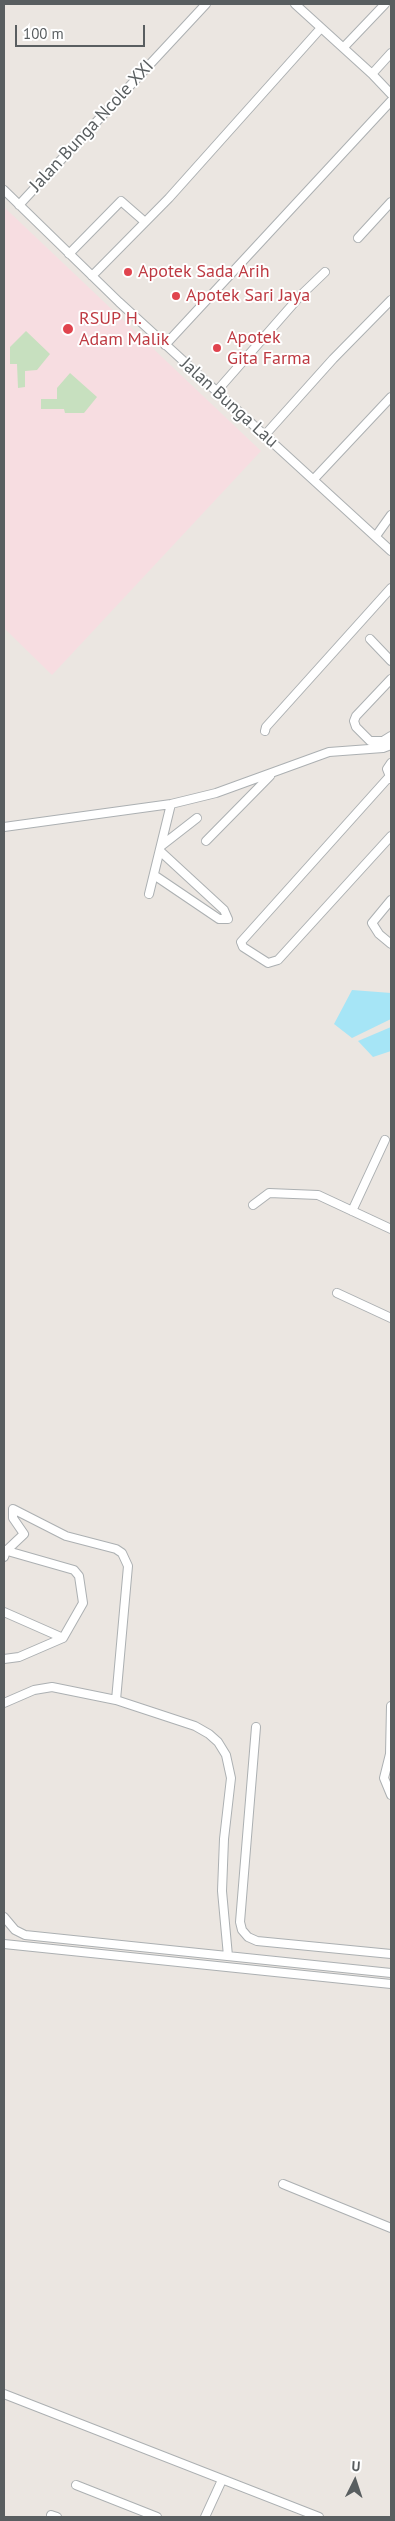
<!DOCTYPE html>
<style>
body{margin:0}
#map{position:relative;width:395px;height:2521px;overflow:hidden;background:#ebe6e1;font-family:"PT Sans",sans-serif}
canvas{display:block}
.frame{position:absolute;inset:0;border:5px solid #595e60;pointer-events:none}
.north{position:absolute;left:330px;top:2456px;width:50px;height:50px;-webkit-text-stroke:4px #fff;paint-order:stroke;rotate:4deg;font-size:14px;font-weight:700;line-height:20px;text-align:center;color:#595e60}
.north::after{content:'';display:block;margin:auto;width:18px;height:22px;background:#595e60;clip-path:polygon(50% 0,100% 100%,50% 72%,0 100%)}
.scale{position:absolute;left:15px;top:25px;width:130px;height:22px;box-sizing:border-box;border:2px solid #595e60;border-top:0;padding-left:6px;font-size:15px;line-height:18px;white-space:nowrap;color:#595e60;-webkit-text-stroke:4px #fff;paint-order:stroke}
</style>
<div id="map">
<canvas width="395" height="2521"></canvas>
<div class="frame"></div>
<div class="north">U</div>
<div class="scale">100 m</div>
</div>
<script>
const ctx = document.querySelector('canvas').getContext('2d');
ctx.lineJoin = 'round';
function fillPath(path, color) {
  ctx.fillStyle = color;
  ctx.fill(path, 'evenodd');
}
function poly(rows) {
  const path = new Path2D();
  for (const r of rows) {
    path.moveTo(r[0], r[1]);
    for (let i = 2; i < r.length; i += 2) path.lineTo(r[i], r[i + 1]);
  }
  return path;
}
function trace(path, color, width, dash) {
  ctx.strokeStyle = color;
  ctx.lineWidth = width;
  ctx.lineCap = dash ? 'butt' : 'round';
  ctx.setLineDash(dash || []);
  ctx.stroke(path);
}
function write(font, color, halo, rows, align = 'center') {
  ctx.font = font + ' "PT Sans",sans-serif';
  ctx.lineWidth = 4;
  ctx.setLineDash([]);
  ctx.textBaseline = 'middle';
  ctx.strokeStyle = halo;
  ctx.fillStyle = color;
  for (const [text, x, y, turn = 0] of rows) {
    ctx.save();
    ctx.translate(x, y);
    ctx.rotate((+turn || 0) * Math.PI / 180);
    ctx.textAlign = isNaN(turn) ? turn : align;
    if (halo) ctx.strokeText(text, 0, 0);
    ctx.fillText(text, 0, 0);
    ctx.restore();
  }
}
const medical = poly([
 [4,207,261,451,52,675,4,628]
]);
const green = poly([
 [26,331,50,354,37,370,25,371,25,387,18,388,17,364,10,364,10,347],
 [70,373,97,397,84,413,65,413,64,409,41,409,41,399,57,399,57,388]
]);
const water = poly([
 [352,990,391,993,391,1019,352,1038,334,1024],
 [391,1027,391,1051,373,1057,358,1041]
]);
const street = poly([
 [295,4,372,74,391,94],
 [344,47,385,4],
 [372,74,391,53],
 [4,190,119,302,391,551],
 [19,205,206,4],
 [358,238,391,202],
 [69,254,121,201,145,222],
 [92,276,169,198,321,28],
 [165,345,391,101],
 [216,392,301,295,325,272],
 [264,436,333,359,391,300],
 [314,479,391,397],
 [376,536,391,515],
 [370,639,391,661],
 [391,679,356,716,354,721,356,727,370,741,383,741,391,736],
 [265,731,266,727,391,588],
 [391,763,387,769,391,779],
 [389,777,241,942,243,947,268,963,278,960,391,836],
 [4,827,171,804,216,793,329,752,383,748,391,745],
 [206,841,270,776],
 [161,846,197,818],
 [154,875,219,919,228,919,224,910,160,851],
 [149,894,171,804],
 [391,900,372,923,379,934,391,944],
 [253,1205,269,1193,318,1195,391,1229],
 [352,1211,385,1140],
 [337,1293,391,1318],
 [4,1550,74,1570,79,1576,83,1603,63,1638,19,1657,4,1659],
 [4,1557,6,1551,24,1534,13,1518,13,1509,66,1536,116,1549,122,1553,128,1566,116,1700],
 [4,1612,63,1638],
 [4,1703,34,1690,52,1687,116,1700,195,1726,209,1734,218,1742,226,1755,231,1778,224,1839,222,1891,228,1956],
 [391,1706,390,1754,384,1778,391,1795],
 [256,1727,240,1922,242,1930,248,1937,257,1941,391,1954],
 [4,1917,15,1930,25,1935,391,1973],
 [4,1944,391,1984],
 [283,2184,391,2228],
 [4,2394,319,2517],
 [76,2485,157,2517],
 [51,2515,57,2517],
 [205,2517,222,2480]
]);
const markers = [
 [128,272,5,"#e0444e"],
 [176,296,5,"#e0444e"],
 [68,329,6,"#e0444e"],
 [217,348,5,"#e0444e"]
];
const streetNames = [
 ["Jalan Bunga Ncole XXI",92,126,-47],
 ["Jalan Bunga Lau",229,403,42]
];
const healthNames = [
 ["Apotek Sada Arih",138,272],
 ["Apotek Sari Jaya",186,296],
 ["RSUP H.",79,319],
 ["Adam Malik",79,340],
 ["Apotek",227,338],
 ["Gita Farma",227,359]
];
fillPath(medical, '#f7dde1');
fillPath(green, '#c7e0bf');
fillPath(water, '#a6e5f6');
trace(street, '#acb0b2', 10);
trace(street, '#fff', 8);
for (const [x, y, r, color] of markers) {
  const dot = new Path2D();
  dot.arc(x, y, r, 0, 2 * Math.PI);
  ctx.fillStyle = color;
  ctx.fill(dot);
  trace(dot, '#fff', 2);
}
write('18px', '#595e60', '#fff', streetNames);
write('18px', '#be3a42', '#fff', healthNames, 'left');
</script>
